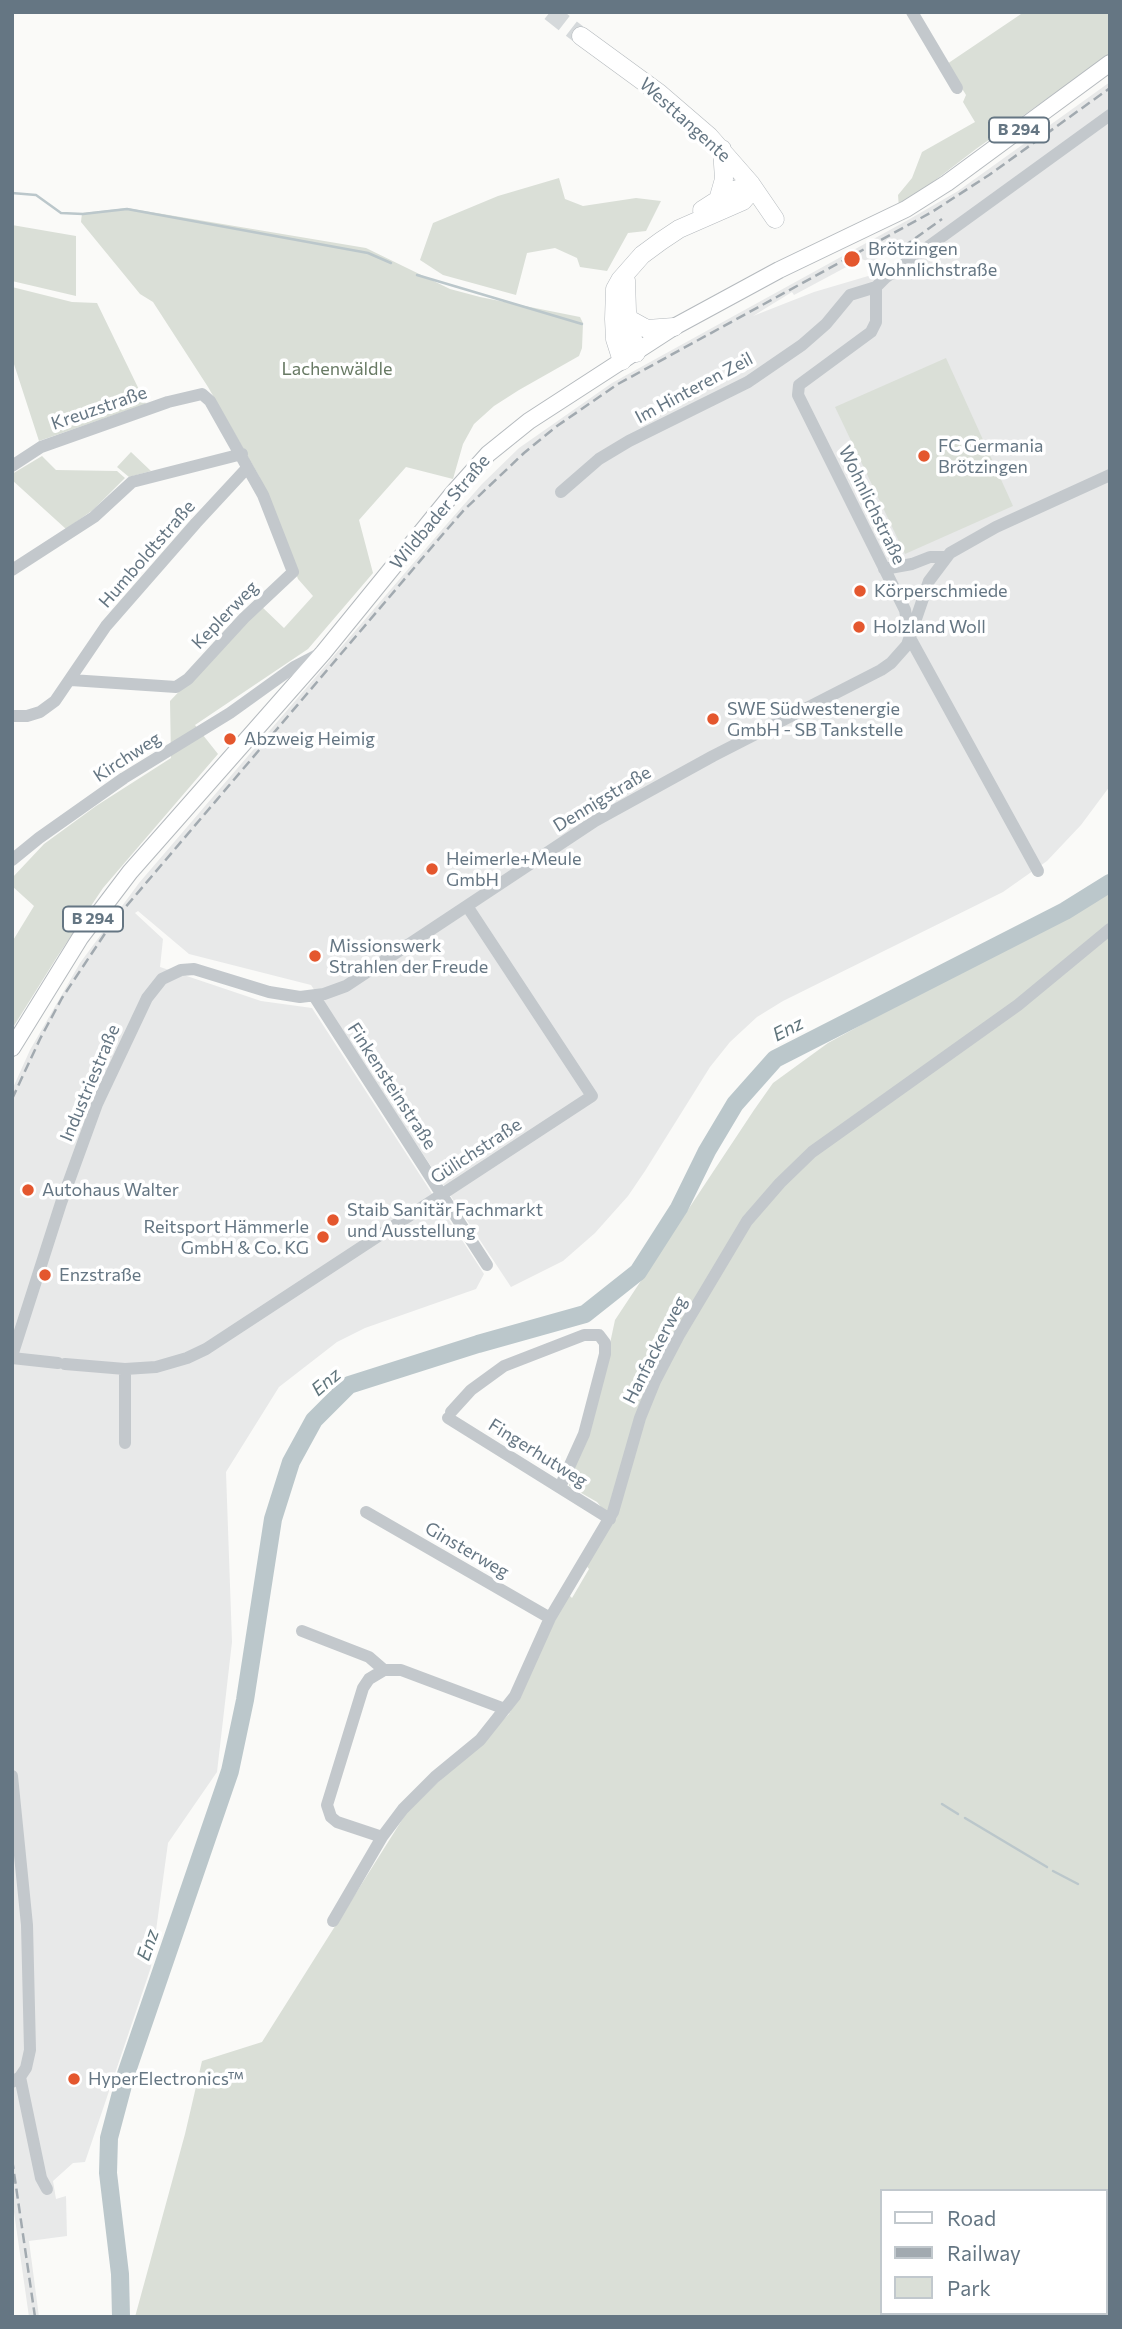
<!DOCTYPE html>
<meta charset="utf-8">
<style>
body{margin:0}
#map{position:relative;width:1122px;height:2329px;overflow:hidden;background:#fafaf8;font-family:Commissioner,sans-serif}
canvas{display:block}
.frame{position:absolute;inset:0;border:14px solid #657683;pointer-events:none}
.legend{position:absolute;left:880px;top:2189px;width:228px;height:126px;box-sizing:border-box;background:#fff;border:2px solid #c1c8cd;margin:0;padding:9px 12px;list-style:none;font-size:21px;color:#657683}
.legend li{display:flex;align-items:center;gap:14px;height:35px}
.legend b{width:35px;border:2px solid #c1c8cd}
</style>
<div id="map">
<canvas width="1122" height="2329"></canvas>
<div class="frame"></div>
<ul class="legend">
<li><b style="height:9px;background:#fff"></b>Road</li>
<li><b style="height:9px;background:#a2aab0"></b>Railway</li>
<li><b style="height:19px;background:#dadfd7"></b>Park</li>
</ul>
</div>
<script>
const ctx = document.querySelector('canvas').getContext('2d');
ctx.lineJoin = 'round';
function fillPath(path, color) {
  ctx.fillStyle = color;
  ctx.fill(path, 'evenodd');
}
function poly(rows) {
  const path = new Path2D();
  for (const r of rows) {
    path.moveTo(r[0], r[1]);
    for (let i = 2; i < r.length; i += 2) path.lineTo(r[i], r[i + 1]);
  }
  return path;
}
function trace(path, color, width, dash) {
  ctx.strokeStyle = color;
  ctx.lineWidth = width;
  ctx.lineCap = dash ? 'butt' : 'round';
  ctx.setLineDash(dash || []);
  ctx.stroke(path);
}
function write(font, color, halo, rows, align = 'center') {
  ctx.font = font + ' Commissioner,sans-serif';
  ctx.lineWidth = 7;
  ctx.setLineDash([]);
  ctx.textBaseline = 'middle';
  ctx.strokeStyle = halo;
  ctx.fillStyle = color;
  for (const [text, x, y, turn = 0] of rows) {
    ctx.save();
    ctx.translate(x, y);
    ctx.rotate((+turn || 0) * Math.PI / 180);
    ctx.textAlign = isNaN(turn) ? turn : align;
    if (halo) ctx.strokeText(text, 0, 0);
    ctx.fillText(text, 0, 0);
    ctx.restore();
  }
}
const built = poly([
 [1110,82,1110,786,1081,825,1047,861,1003,892,783,1001,757,1017,730,1042,710,1067,645,1171,628,1196,595,1233,563,1261,511,1287,311,985,189,954,138,911,135,913,163,939,160,967,261,1001,312,1008,484,1274,476,1289,365,1328,337,1342,279,1387,226,1472,232,1642,217,1772,168,1843,151,1967,85,2162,73,2163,53,2181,56,2199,66,2196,67,2236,29,2241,39,2317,29,2317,12,2198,12,1090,30,1050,80,963,139,883,446,525,482,484,519,448,612,383,908,220,958,191],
 [899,246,908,255,875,274,814,292,753,316,792,292,794,295,850,265,852,267,861,259,871,262]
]);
const green = poly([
 [1024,12,1110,12,1110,54,976,149,899,208,898,195,912,178,922,152,975,122,963,102,966,95,947,64],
 [559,178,565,199,583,206,636,198,661,201,646,231,628,233,607,271,580,267,577,258,555,248,527,253,516,295,443,275,420,260,433,223,498,196],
 [127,208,366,248,450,289,480,297,580,317,583,323,582,348,579,356,519,390,494,406,474,424,463,444,453,479,406,467,359,520,373,573,308,649,195,725,218,754,103,888,57,957,12,1029,12,942,34,906,12,886,12,878,44,844,96,806,171,758,170,701,261,606,284,628,313,596,298,579,259,476,208,387,153,302,140,294,81,222,82,213],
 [12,225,76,236,76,296,12,281],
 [12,287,72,302,97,303,146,404,39,441,12,358],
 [946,358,1013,506,905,554,835,407],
 [131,452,151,471,129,477,117,467],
 [42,456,56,470,117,471,125,478,93,510,66,529,12,480,12,474],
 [1110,886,1110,2317,135,2317,185,2134,202,2061,262,2042,407,1812,509,1714,568,1594,572,1598,589,1569,585,1564,611,1519,597,1502,569,1486,569,1475,609,1348,615,1320,754,1110,773,1083,828,1043,1072,910],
 [882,2191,1106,2191,1106,2313,882,2313]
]);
const stream = poly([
 [12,193,36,195,61,213,83,214,127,209,368,253,391,263],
 [417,275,582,324],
 [942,1804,958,1814],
 [965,1818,1047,1867],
 [1053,1871,1078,1884]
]);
const river = poly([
 [121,2317,120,2274,108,2173,109,2138,126,2074,230,1771,245,1700,273,1519,291,1462,314,1420,349,1385,478,1344,585,1314,638,1272,679,1208,707,1151,735,1104,775,1059,1065,911,1110,883]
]);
const highwayTunnel = poly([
 [550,12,581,36]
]);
const minor = poly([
 [912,12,957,88],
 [876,287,876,322,871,332,799,385,798,395,905,610,910,638,1038,871],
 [12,466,41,447,168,402,202,394,210,401,263,495,293,572,244,618,188,679,176,687,71,680],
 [561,492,599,459,629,441,748,382,802,345,826,324,850,295,876,287,885,278,1110,115],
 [884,569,912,564,930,557,945,557],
 [12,570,94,517,132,482,242,454],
 [12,716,27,716,40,712,55,701,106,626,196,523,247,468],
 [12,860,39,838,124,778,230,713,294,667,319,654],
 [314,996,487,1265],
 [12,1356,61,1203,97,1104,147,998,162,979,181,970,194,969,269,992,300,997,324,994,346,986,595,821,713,756,881,670,891,663,907,645,929,581,950,553,996,527,1110,475],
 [12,1358,58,1363],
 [65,1364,125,1369,156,1367,187,1358,206,1349,592,1096,467,906],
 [125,1369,125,1443],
 [451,1412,471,1390,504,1366,584,1335,599,1335,605,1343,605,1354,584,1434,560,1487],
 [448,1418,610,1519],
 [366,1512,550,1618],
 [302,1631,369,1657,384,1670],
 [12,1776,27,1925,30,2050,26,2068,20,2077,12,2082],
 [382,1837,337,1822,331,1817,327,1805,363,1688,369,1679,384,1670,401,1670,505,1709],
 [333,1921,382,1837,403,1809,435,1777,480,1740,515,1696,550,1618,613,1512,640,1418,655,1381,679,1335,747,1221,780,1183,812,1152,1018,1005,1110,929],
 [20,2077,41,2178,47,2189]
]);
const major = poly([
 [12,1048,80,938,130,872,323,653,454,492,488,454,529,421,674,327,779,270,906,209,947,183,1110,63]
]);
const highway = poly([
 [581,36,659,93,709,136,751,184,775,219],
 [718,200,724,179,722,149],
 [702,210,730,192,751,184],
 [626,280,627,311,636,353],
 [629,319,647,329,674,327],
 [622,361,615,339,614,319,615,289,620,280,642,255,661,241,679,229,743,201,748,195,751,184]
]);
const rail = poly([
 [903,247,942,219],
 [12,1099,40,1039,62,998,112,923,437,541,464,510,524,453,557,426,618,384,932,212,989,175,1110,88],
 [12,2159,35,2317]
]);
const markers = [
 [852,259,9,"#e4572e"],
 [924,456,7,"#e4572e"],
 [860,591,7,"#e4572e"],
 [859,627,7,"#e4572e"],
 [713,719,7,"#e4572e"],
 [230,739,7,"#e4572e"],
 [432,869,7,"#e4572e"],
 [315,956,7,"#e4572e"],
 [28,1190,7,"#e4572e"],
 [333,1220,7,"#e4572e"],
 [323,1237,7,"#e4572e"],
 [45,1275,7,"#e4572e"],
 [74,2079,7,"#e4572e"]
];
const shields = [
 [1019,130,60],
 [93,919,60]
];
const shieldNames = [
 ["B 294",1019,130],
 ["B 294",93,919]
];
const streetNames = [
 ["Westtangente",685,120,42],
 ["Im Hinteren Zeil",694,388,-28],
 ["Kreuzstraße",99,408,-19],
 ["Wohnlichstraße",872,505,64],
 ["Wildbader Straße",440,512,-50],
 ["Humboldtstraße",147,554,-49],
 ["Keplerweg",225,615,-46],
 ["Kirchweg",127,757,-33],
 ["Dennigstraße",602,799,-31],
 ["Industriestraße",90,1083,-67],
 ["Finkensteinstraße",392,1086,57],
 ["Gülichstraße",476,1151,-33],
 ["Hanfackerweg",655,1350,-63],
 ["Fingerhutweg",538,1453,32],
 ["Ginsterweg",467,1550,30]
];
const poiNames = [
 ["Brötzingen",868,249],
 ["Wohnlichstraße",868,270],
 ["FC Germania",938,446],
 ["Brötzingen",938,467],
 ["Körperschmiede",874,591],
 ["Holzland Woll",873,627],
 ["SWE Südwestenergie",727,709],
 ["GmbH - SB Tankstelle",727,730],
 ["Abzweig Heimig",244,739],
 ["Heimerle+Meule",446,859],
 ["GmbH",446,880],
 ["Missionswerk",329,946],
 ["Strahlen der Freude",329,967],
 ["Autohaus Walter",42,1190],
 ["Staib Sanitär Fachmarkt",347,1210],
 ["und Ausstellung",347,1231],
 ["Reitsport Hämmerle",309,1227,"right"],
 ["GmbH & Co. KG",309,1248,"right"],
 ["Enzstraße",59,1275],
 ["HyperElectronics™",88,2079]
];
const parkNames = [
 ["Lachenwäldle",337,369]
];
const waterNames = [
 ["Enz",788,1029,-27],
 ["Enz",326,1382,-40],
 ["Enz",148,1945,-71]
];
fillPath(built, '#e8e9e9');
fillPath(green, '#dadfd7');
trace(stream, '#bbc7cb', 2.5);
trace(river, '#bbc7cb', 18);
trace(highwayTunnel, '#d5d9db', 18, [18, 9]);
trace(major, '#b5babe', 18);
trace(highway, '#b4b9bd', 19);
trace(minor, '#c3c8cc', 12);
trace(major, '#fff', 16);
trace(highway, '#fff', 18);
trace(rail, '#a2aab0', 2.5, [10, 5]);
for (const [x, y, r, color] of markers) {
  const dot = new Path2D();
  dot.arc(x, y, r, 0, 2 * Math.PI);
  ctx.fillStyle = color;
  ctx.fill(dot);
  trace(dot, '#fff', 2.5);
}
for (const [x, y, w] of shields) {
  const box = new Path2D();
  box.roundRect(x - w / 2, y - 12.5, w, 25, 5);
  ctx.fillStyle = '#fff';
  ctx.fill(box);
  trace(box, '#657683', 2);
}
write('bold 16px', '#657683', null, shieldNames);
write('18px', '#657683', '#fff', streetNames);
write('18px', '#657683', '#fff', poiNames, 'left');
write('18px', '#687a64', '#fff', parkNames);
write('italic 19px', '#60757c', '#fff', waterNames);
</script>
